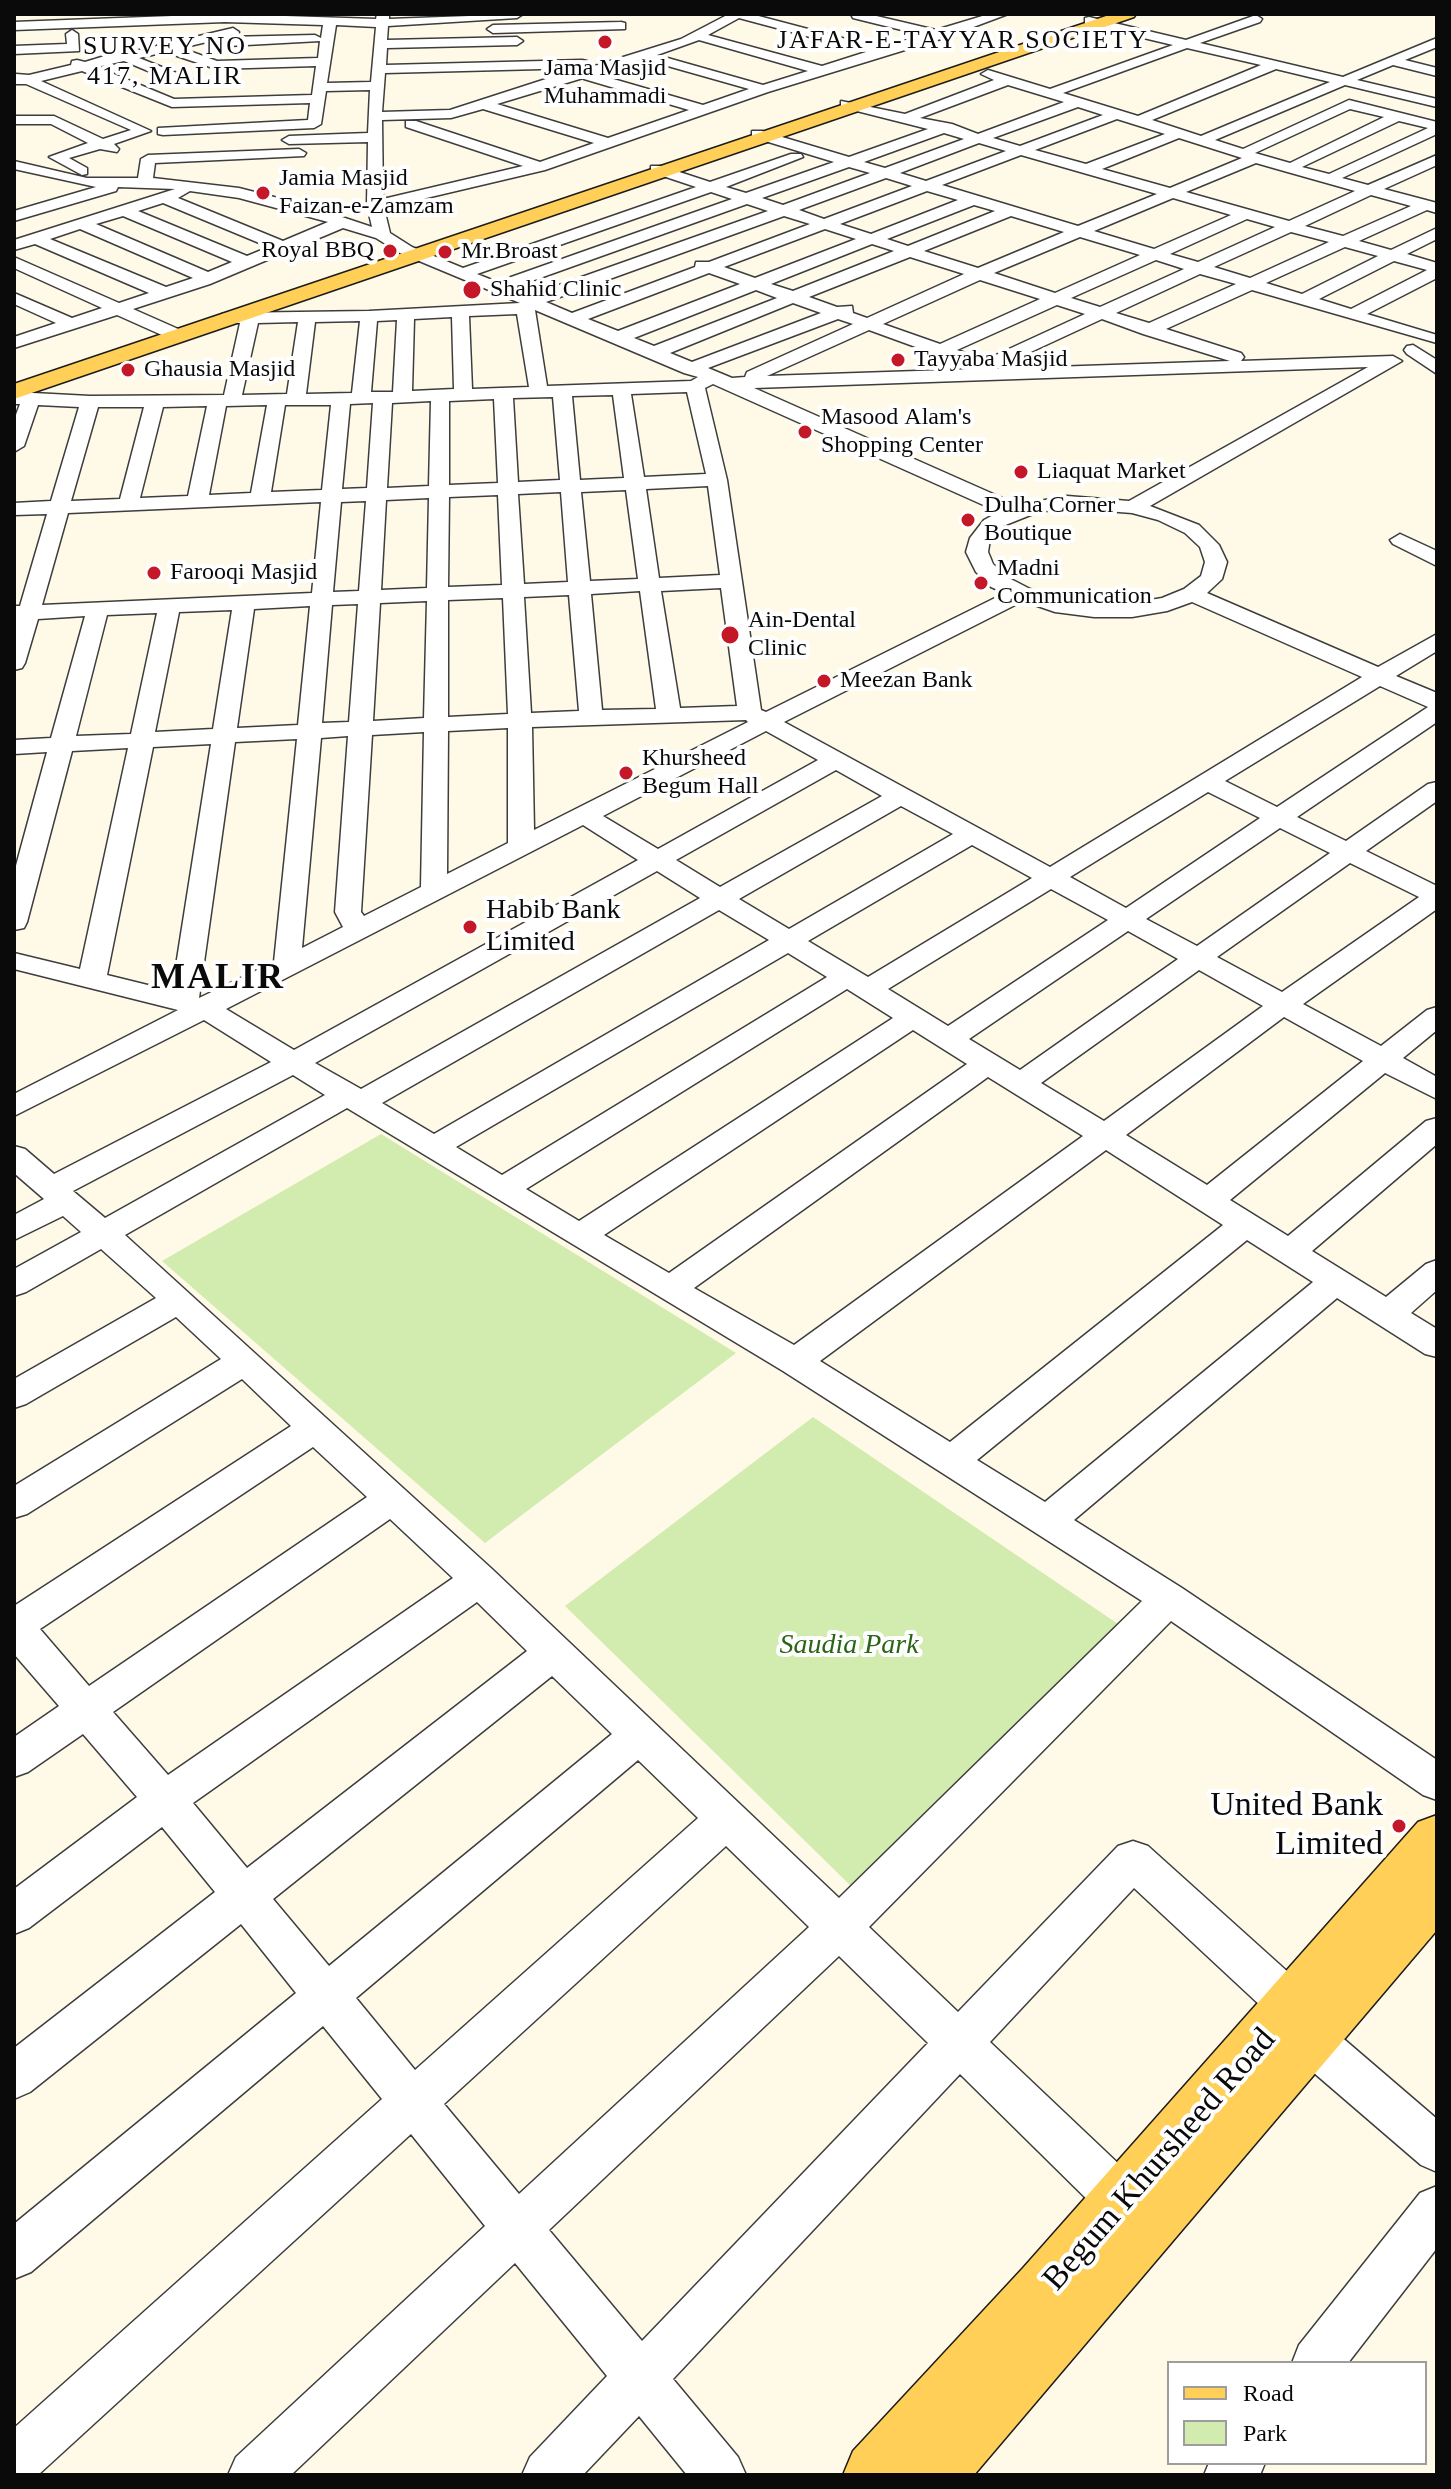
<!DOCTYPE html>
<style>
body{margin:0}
#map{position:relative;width:1451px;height:2489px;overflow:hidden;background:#fff9e7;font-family:"Times New Roman",serif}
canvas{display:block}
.frame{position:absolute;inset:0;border:16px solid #0a0a0a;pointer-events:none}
.legend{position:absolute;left:1167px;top:2361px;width:260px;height:104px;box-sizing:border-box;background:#fff;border:2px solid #9d9d9d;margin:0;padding:10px 14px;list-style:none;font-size:24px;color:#0a0a0a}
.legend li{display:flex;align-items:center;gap:16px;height:40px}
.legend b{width:40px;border:2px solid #9d9d9d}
</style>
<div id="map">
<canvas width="1451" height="2489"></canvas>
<div class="frame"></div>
<ul class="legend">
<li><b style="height:10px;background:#ffcf57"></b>Road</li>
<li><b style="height:22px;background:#d1ecae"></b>Park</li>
</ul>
</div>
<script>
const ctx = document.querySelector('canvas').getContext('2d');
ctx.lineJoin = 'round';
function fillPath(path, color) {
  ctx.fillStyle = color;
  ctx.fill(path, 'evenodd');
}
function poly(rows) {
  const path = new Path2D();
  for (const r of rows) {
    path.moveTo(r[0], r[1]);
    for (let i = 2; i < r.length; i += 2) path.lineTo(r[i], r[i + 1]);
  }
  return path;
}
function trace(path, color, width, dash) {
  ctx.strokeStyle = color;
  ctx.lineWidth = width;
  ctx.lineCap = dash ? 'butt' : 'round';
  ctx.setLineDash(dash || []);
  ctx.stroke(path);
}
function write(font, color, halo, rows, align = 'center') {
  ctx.font = font + ' "Times New Roman",serif';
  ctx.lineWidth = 8;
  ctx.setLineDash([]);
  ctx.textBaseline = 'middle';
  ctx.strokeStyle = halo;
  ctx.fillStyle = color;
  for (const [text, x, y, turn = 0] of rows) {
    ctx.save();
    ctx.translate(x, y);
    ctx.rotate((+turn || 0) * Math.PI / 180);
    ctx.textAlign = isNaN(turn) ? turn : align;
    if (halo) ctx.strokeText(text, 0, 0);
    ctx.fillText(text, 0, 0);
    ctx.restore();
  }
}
const green = poly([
 [381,1134,736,1353,485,1543,162,1261],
 [813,1417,1118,1624,851,1886,565,1606]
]);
const minor = poly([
 [225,14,376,19,377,14,389,14,389,19,523,14,517,18,388,26,387,40,517,37,523,41,517,45,387,48,386,65,582,60,587,61,589,64,585,67,588,68,681,39,729,14,751,14,880,48,922,35,853,18,851,14,868,14,936,30,989,14,1008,14,944,38,768,92,545,170,384,208,390,233,412,247,463,268,696,187,651,172,651,166,661,166,710,182,791,154,801,154,803,157,726,187,746,193,834,162,752,137,752,131,762,131,849,157,928,129,841,107,841,101,905,114,994,80,981,74,988,70,1050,89,1173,45,1085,24,1085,18,1089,17,1186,40,1256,15,1262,19,1260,22,1200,43,1343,77,1437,38,1437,47,1405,60,1437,68,1437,76,1393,65,1357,80,1437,99,1437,107,1345,85,1215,140,1243,149,1349,100,1437,122,1437,134,1342,178,1368,185,1437,155,1437,165,1384,189,1437,203,1437,213,1427,210,1359,241,1391,250,1437,228,1437,239,1407,254,1437,263,1437,278,1367,314,1437,335,1437,343,1252,290,1166,329,1241,353,1244,357,1241,361,1393,356,1402,361,1150,506,1199,525,1219,545,1227,562,1222,579,1207,593,1378,667,1437,634,1437,651,1396,676,1437,693,1437,722,1297,817,1346,841,1428,784,1437,782,1437,801,1366,851,1437,886,1437,909,1303,1004,1381,1046,1427,1010,1437,1007,1437,1030,1403,1058,1437,1077,1437,1099,1385,1073,1230,1200,1288,1236,1426,1121,1437,1118,1437,1144,1312,1251,1386,1297,1426,1264,1437,1260,1437,1290,1411,1313,1437,1329,1437,1357,1425,1354,1337,1298,1074,1520,1182,1588,1437,1760,1437,1800,1423,1795,1171,1621,869,1927,958,2012,1118,1846,1133,1841,1148,1846,1309,1991,1315,2006,1310,2017,1324,2022,1437,2119,1437,2172,1421,2165,1292,2054,1286,2038,1291,2026,1277,2021,1134,1888,990,2042,1141,2185,1148,2202,1141,2219,1124,2226,1107,2219,960,2074,673,2379,738,2457,746,2475,687,2475,639,2416,583,2475,522,2475,530,2457,607,2376,515,2263,291,2475,228,2475,236,2457,485,2226,411,2134,38,2475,14,2475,14,2428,382,2099,323,2026,31,2272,14,2279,14,2224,296,1993,241,1924,30,2092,14,2099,14,2048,215,1892,162,1827,29,1928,14,1934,14,1889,137,1797,83,1734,28,1772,14,1777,14,1737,59,1706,14,1654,14,1606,291,1426,242,1379,27,1514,14,1518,14,1486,221,1359,176,1317,26,1404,14,1408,14,1379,156,1298,101,1249,26,1292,14,1296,14,1269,81,1232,63,1216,14,1240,14,1215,44,1199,14,1173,14,1146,25,1149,54,1174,271,1062,204,1020,14,1116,14,1094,178,1010,14,969,14,953,80,969,128,748,72,751,27,922,24,928,14,930,14,873,47,752,14,754,14,740,51,738,85,616,38,619,25,663,22,668,14,670,14,606,20,606,47,514,14,515,14,503,51,501,79,407,38,405,24,446,14,452,14,420,20,404,14,404,14,392,90,396,224,395,240,323,222,322,219,318,222,314,228,313,369,311,520,303,400,253,376,238,343,228,210,284,133,309,185,332,188,336,185,340,173,340,117,315,14,348,14,337,56,323,14,304,14,293,72,318,102,308,14,268,14,257,119,303,149,293,35,244,14,250,14,240,175,189,118,187,116,191,14,221,14,211,96,187,14,169,14,161,87,178,138,178,141,159,148,155,299,149,306,153,304,156,155,163,153,178,239,188,309,206,372,227,367,205,368,142,289,144,282,140,289,136,368,133,370,90,326,91,321,124,314,128,163,135,158,134,158,128,308,120,310,103,172,107,82,71,41,81,151,131,114,144,119,149,117,152,100,149,69,158,87,168,87,174,82,175,49,157,88,143,51,124,14,124,14,116,54,116,103,139,131,130,26,84,14,84,16,74,29,75,71,65,72,61,77,60,85,62,121,51,127,53,233,28,239,32,238,35,226,37,315,35,321,38,323,25,225,22,14,30,14,22,225,14],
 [739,18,866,52,822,66,708,35,739,18],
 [336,25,376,27,371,82,327,83,336,25],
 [699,40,808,71,763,85,657,55,699,40],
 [211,41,228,46,320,41,318,58,217,61,181,48,211,41],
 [1187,48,1261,65,1138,116,1063,93,1187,48],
 [165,52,216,69,316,66,312,95,174,99,97,67,124,61,182,85,192,85,192,79,139,58,165,52],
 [643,59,749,89,703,105,596,74,643,59],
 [580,68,450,110,382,112,385,73,580,68],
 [1276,69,1330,82,1201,136,1152,120,1276,69],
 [583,78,584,79,689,110,608,138,497,104,583,78],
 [1008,85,1064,102,978,134,952,124,920,118,1008,85],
 [1078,107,1103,115,1020,146,993,138,1078,107],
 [483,109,594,143,540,162,416,121,406,121,406,127,523,166,383,199,382,120,451,118,483,109],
 [1350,109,1384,117,1290,163,1255,153,1350,109],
 [1117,119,1165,134,1086,164,1035,150,1117,119],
 [1399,121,1428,128,1329,174,1302,167,1399,121],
 [944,133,964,139,885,168,864,162,944,133],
 [1179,138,1242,158,1170,188,1102,169,1179,138],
 [979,143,1006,151,926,181,900,173,979,143],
 [1021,155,1157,194,1078,226,942,185,1021,155],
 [1256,163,1284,171,1355,191,1289,221,1186,192,1256,163],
 [849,167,870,173,783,205,762,198,849,167],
 [886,178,912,186,824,219,799,210,886,178],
 [190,191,239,198,328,222,283,241,178,198,190,191],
 [927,191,958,200,871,234,840,224,927,191],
 [711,192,732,199,497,282,477,274,711,192],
 [1371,195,1411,206,1343,236,1305,226,1371,195],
 [1173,198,1231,215,1154,249,1094,231,1173,198],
 [163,203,269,247,247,256,138,211,163,203],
 [747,204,768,211,531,295,512,288,747,204],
 [974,205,995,211,908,246,887,239,974,205],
 [123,216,232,262,208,272,96,224,123,216],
 [784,216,810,224,709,262,696,262,695,267,572,313,546,302,784,216],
 [1011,216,1064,232,978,268,924,251,1011,216],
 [1247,219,1275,227,1198,262,1170,254,1247,219],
 [80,229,193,278,166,287,50,239,80,229],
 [825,229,856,239,755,278,724,267,825,229],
 [1291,232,1329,242,1250,278,1214,267,1291,232],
 [1080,237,1140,255,1055,293,994,273,1080,237],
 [872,244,894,251,793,291,771,284,872,244],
 [1345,247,1378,256,1302,294,1266,283,1345,247],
 [910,257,964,274,867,318,853,313,852,306,837,307,809,297,910,257],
 [1156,260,1184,269,1100,307,1071,298,1156,260],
 [1394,261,1427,270,1351,309,1319,299,1394,261],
 [709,273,740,284,618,331,588,319,709,273],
 [1200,274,1236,284,1149,323,1116,313,1200,274],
 [980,280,1040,299,940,344,883,324,980,280],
 [756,290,777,298,654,346,634,338,756,290],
 [793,303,821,313,692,362,670,353,793,303],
 [1057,305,1085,314,985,360,957,350,1057,305],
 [535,310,684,373,698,377,691,381,547,386,535,310],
 [517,314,529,387,472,389,469,316,517,314],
 [452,317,454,389,412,391,414,319,452,317],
 [838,319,853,324,747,372,745,377,732,378,708,368,838,319],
 [1102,319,1143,334,1230,361,994,369,1102,319],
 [397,320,393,392,371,392,377,321,397,320],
 [360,321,352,393,306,394,315,322,360,321],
 [298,322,287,394,242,395,258,323,298,322],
 [869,330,935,354,978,369,767,376,869,330],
 [1368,367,1129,501,1067,496,1018,505,754,388,1368,367],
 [713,384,999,512,984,520,970,538,966,552,976,572,991,587,1005,593,766,712,761,710,727,480,705,388,713,384],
 [687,392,706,474,644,477,631,394,687,392],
 [613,395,624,478,580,480,572,396,613,395],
 [553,397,560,480,518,482,513,398,553,397],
 [494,399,498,483,449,485,449,401,494,399],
 [431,401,429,486,387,488,392,403,431,401],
 [373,403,367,488,342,489,350,404,373,403],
 [267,405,251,493,209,495,226,406,267,405],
 [285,405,331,405,322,490,271,492,285,405],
 [207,406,188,496,140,498,163,407,207,406],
 [98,407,144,407,120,499,71,501,98,407],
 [708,486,720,575,659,578,646,489,708,486],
 [626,490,638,579,590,581,581,492,626,490],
 [561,492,568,582,524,584,518,494,561,492],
 [498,495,502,585,448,587,449,497,498,495],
 [429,498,427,588,381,590,386,500,429,498],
 [366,501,359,591,333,592,341,502,366,501],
 [321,502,312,593,42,605,68,513,321,502],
 [1067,508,1132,513,1158,520,1185,533,1200,547,1205,562,1201,576,1184,589,1162,598,1132,603,1094,603,1058,599,1030,589,1007,577,993,564,988,552,990,539,998,528,1038,512,1067,508],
 [721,588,737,706,680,708,661,591,721,588],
 [640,591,656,709,602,710,591,594,640,591],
 [569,595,579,711,531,713,524,597,569,595],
 [503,598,508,714,448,717,448,600,503,598],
 [427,601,424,718,373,721,380,603,427,601],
 [1023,601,1055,612,1094,617,1132,617,1167,611,1192,602,1362,677,1050,867,784,722,1023,601],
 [358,604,349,722,322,723,332,605,358,604],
 [310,606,298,725,237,728,254,609,310,606],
 [232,610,213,729,155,732,179,612,232,610],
 [157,613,131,734,76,736,107,615,157,613],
 [1380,686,1428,707,1277,807,1225,781,1380,686],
 [746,720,748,722,534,830,532,727,746,720],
 [508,728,508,843,447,874,448,731,508,728],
 [766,731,818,760,658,849,603,816,766,731],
 [424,732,421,887,364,916,361,912,372,735,424,732],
 [348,736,335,912,343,927,302,948,321,738,348,736],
 [297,739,274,962,199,998,235,742,297,739],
 [211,744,172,991,107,975,153,747,211,744],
 [836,770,882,796,720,887,676,860,836,770],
 [1208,792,1260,818,1126,908,1070,877,1208,792],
 [901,806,953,834,789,929,739,899,901,806],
 [583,825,638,860,294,1050,226,1009,583,825],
 [1280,828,1330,853,1197,946,1146,919,1280,828],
 [972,845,1032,878,868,977,808,941,972,845],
 [1350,863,1419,897,1282,992,1217,957,1350,863],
 [657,871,700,898,361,1089,315,1063,657,871],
 [1051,889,1108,920,948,1026,888,989,1051,889],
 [719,910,769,940,434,1134,382,1103,719,910],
 [1128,931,1178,959,1020,1070,969,1039,1128,931],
 [788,953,827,977,502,1175,456,1147,788,953],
 [1199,970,1263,1006,1104,1121,1041,1083,1199,970],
 [847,989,893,1018,579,1221,526,1189,847,989],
 [1284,1017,1363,1061,1207,1185,1126,1135,1284,1017],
 [913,1030,967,1064,669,1273,604,1235,913,1030],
 [293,1075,325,1095,105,1218,73,1191,293,1075],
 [988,1077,1083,1136,794,1345,694,1288,988,1077],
 [347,1108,783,1371,1142,1601,839,1898,492,1569,125,1235,347,1108],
 [1106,1150,1223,1225,950,1442,820,1361,1106,1150],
 [1247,1240,1313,1282,1045,1502,977,1460,1247,1240],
 [313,1447,367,1497,89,1686,40,1629,313,1447],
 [390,1519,453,1578,168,1775,113,1712,390,1519],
 [477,1602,527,1651,247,1868,193,1803,477,1602],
 [552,1676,612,1734,329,1966,273,1899,552,1676],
 [638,1760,698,1818,415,2070,356,1998,638,1760],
 [726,1846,809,1927,519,2194,444,2104,726,1846],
 [839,1956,928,2043,642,2341,549,2230,839,1956],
 [621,22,625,23,625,29,493,33,487,29,493,25,621,22],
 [72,30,78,34,79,51,14,54,14,46,67,44,66,34,72,30],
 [1413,345,1437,360,1437,374,1407,354,1404,350,1407,346,1413,345],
 [1400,534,1437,551,1437,566,1393,544,1390,540,1400,534],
 [1437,2186,1437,2248,1348,2363,1292,2363,1299,2345,1420,2193,1437,2186],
 [1209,2463,1265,2463,1260,2475,1204,2475,1209,2463]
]);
const major = poly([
 [1112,14,1136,14,1134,17,14,399,14,384,1112,14],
 [1437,1815,1437,1930,974,2475,843,2475,853,2451,1023,2268,1418,1822,1437,1815]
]);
const markers = [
 [605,42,8,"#c41828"],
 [263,193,8,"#c41828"],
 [390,251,8,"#c41828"],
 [445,252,8,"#c41828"],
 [472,290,10,"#c41828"],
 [898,360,8,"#c41828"],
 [128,370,8,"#c41828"],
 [805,432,8,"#c41828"],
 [1021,472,8,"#c41828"],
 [968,520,8,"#c41828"],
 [154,573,8,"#c41828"],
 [981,583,8,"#c41828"],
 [730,635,10,"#c41828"],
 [824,681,8,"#c41828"],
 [626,773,8,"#c41828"],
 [470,927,8,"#c41828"],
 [1399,1826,8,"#c41828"]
];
const farPoinames = [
 ["Jama Masjid",605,69,"center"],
 ["Muhammadi",605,97,"center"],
 ["Jamia Masjid",279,179],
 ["Faizan-e-Zamzam",279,207],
 ["Royal BBQ",374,251,"right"],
 ["Mr.Broast",461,252],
 ["Shahid Clinic",490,290],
 ["Tayyaba Masjid",914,360],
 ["Ghausia Masjid",144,370],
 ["Masood Alam's",821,418],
 ["Shopping Center",821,446],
 ["Liaquat Market",1037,472],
 ["Dulha Corner",984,506],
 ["Boutique",984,534],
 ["Madni",997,569],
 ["Communication",997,597],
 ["Farooqi Masjid",170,573],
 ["Ain-Dental",748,621],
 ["Clinic",748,649],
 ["Meezan Bank",840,681],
 ["Khursheed",642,759],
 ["Begum Hall",642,787]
];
const farNeighbourhoodnames = [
 ["JAFAR-E-TAYYAR SOCIETY",963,41],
 ["SURVEY NO",165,47],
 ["417, MALIR",165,77]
];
const poiNames = [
 ["Habib Bank",486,911],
 ["Limited",486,943]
];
const parkNames = [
 ["Saudia Park",849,1646]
];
const nearPoinames = [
 ["United Bank",1383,1806],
 ["Limited",1383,1845]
];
const nearStreetnames = [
 ["Begum Khursheed Road",1160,2160,-49]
];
const districtNames = [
 ["MALIR",218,979]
];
fillPath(green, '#d1ecae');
trace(minor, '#3d3d3d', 3);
trace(major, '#1b1b1b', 3);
fillPath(minor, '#fff');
fillPath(major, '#ffcf57');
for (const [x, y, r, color] of markers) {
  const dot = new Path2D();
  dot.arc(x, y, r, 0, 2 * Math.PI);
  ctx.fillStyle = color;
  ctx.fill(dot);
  trace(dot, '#fff', 3);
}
write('24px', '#0a0a0a', '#fff', farPoinames, 'left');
ctx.letterSpacing = '2px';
write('26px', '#0a0a0a', '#fff', farNeighbourhoodnames);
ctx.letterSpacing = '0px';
write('28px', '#0a0a0a', '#fff', poiNames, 'left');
write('italic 28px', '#2a6516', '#fff', parkNames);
write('34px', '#0a0a0a', '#fff', nearPoinames, 'right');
write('34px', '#0a0a0a', '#fff', nearStreetnames);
ctx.letterSpacing = '2px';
write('bold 36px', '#0a0a0a', '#fff', districtNames);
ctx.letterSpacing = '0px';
</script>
